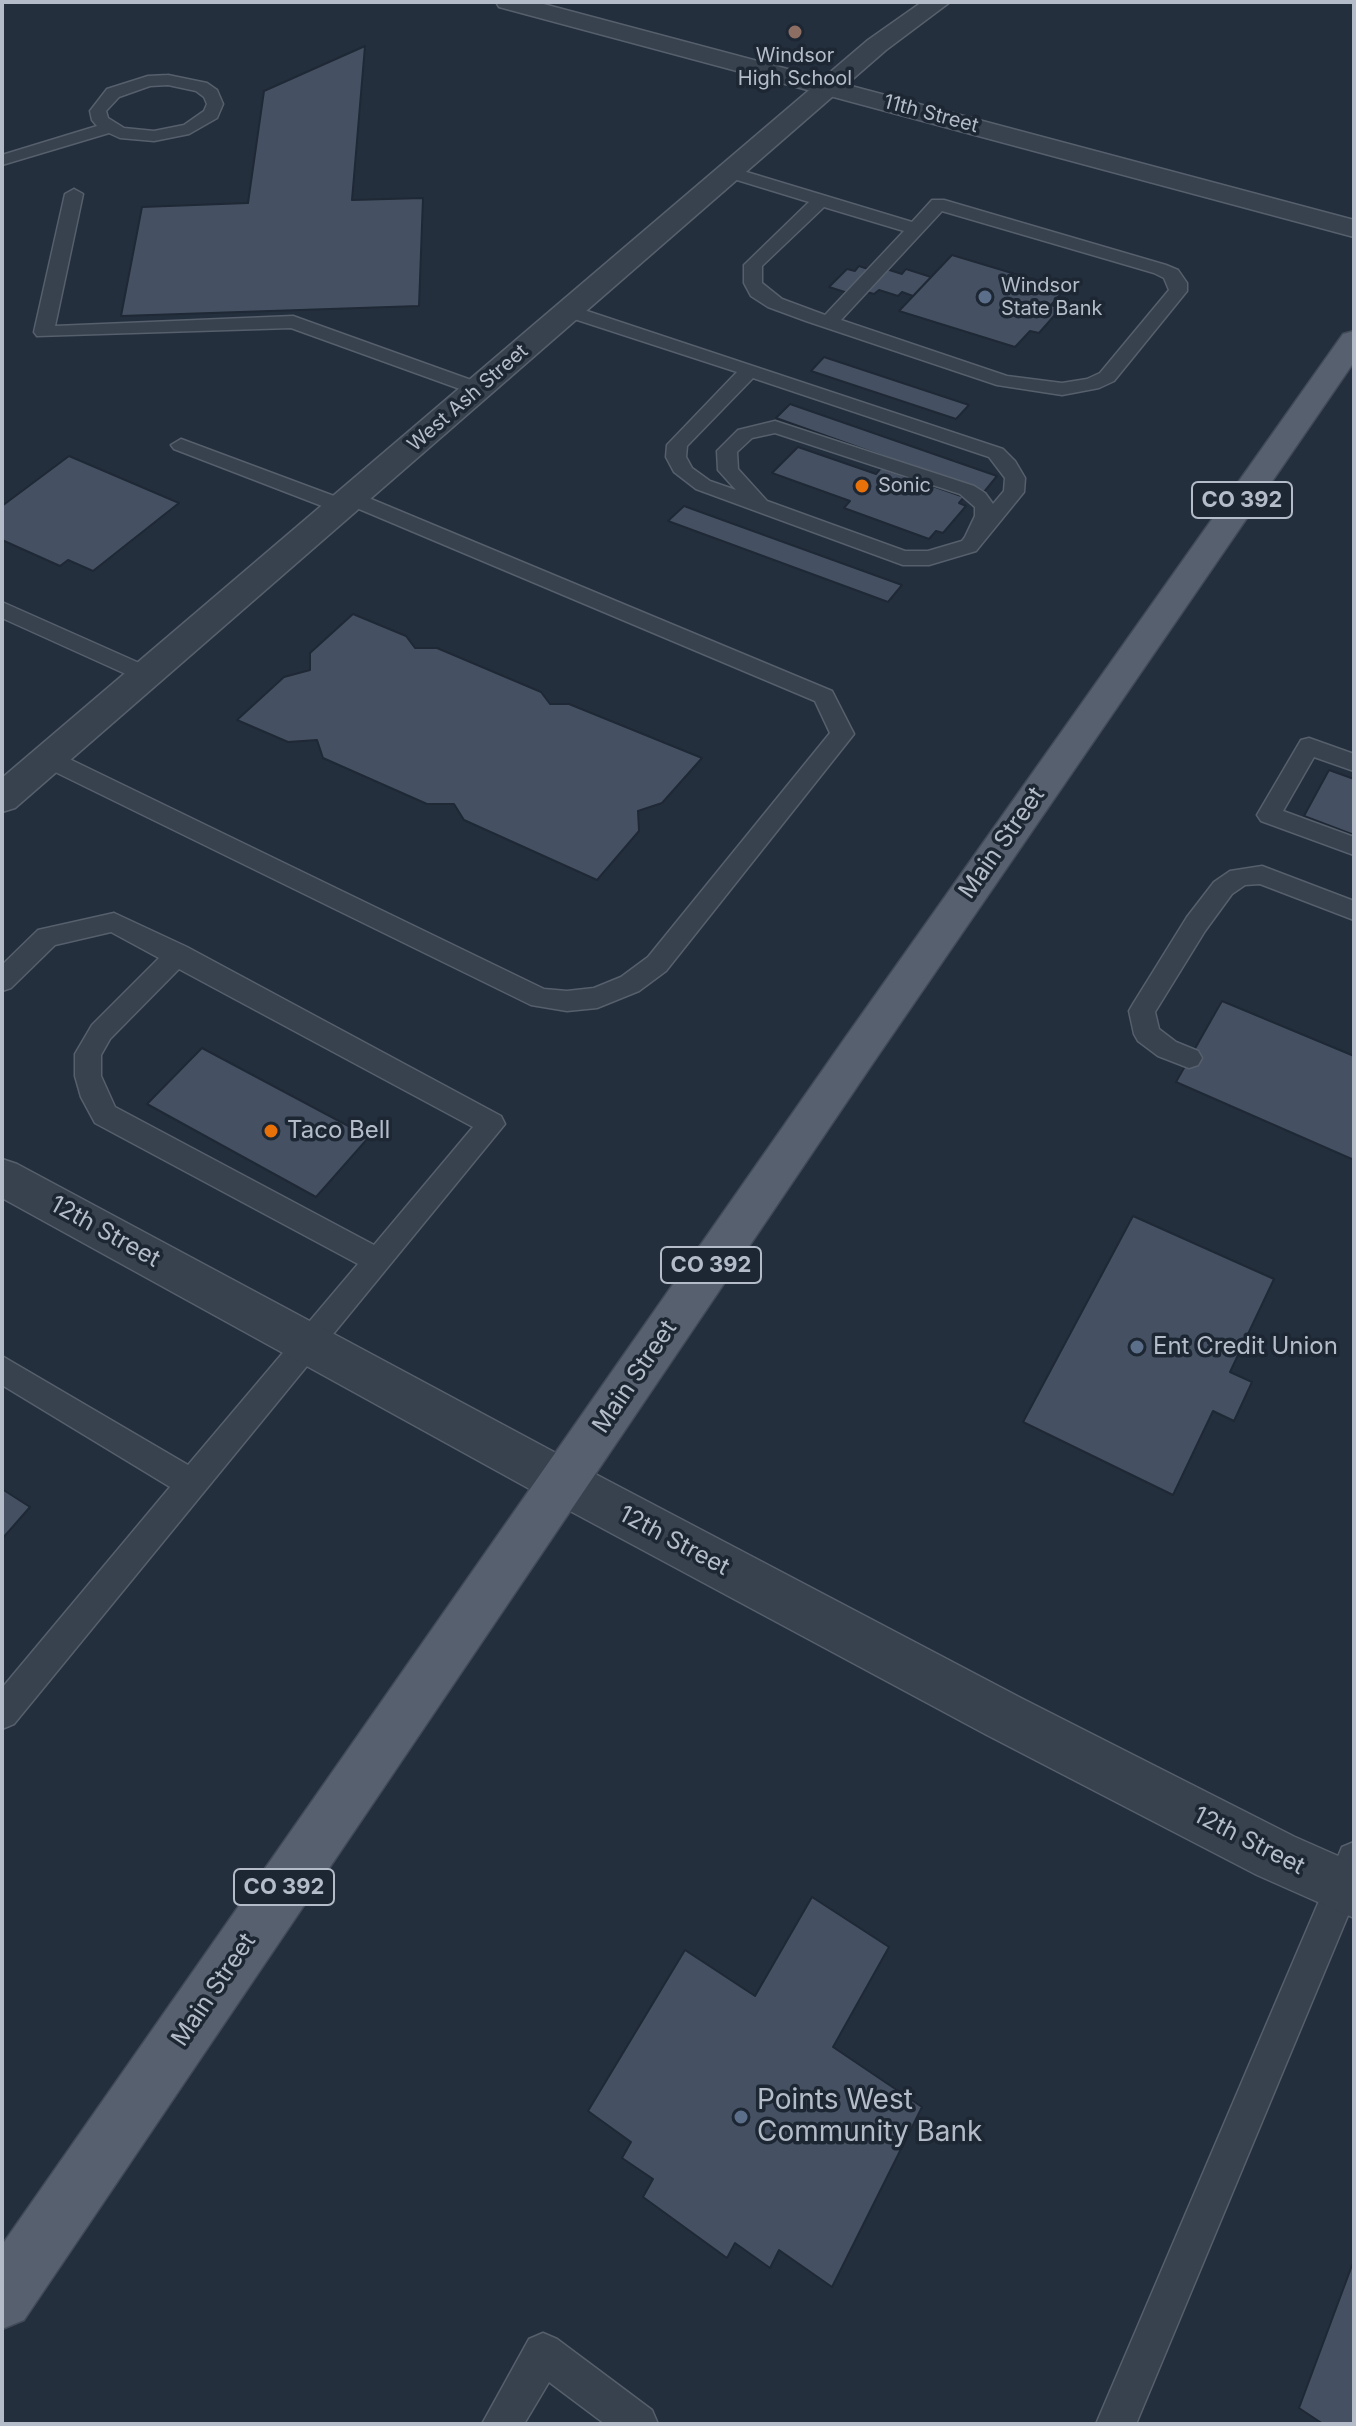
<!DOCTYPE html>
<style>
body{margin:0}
#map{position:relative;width:1356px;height:2426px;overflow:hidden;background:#242f3e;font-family:Inter,sans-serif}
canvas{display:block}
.frame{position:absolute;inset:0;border:4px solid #b4bcc9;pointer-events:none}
</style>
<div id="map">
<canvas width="1356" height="2426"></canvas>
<div class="frame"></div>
</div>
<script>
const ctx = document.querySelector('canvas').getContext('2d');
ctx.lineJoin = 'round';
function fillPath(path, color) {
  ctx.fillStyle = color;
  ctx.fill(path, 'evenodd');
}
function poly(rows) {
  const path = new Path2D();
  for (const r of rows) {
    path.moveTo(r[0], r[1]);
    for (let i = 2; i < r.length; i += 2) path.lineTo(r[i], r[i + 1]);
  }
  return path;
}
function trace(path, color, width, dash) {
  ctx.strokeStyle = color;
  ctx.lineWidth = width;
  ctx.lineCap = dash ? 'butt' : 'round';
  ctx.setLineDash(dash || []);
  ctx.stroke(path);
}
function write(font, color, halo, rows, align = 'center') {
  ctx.font = font + ' Inter,sans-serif';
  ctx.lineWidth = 7;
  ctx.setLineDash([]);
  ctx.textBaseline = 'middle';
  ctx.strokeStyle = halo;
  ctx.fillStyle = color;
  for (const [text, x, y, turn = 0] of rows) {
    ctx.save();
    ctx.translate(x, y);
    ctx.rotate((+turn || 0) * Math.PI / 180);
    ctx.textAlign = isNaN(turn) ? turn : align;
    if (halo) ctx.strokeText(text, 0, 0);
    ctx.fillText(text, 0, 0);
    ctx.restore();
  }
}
const building = poly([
 [365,46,352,200,423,198,419,306,121,316,142,207,248,203,264,91,365,46],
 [952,255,1065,289,1051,305,1061,308,1039,333,1030,331,1015,347,899,311,952,255],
 [859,266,877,272,880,267,902,274,906,269,931,277,913,296,902,292,898,296,879,290,874,294,856,289,851,294,829,287,847,269,855,271,859,266],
 [824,357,969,405,956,419,811,371,824,357],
 [790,404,997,476,984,492,776,418,790,404],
 [798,447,876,474,881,468,964,497,959,503,966,506,943,533,936,531,929,539,844,508,850,501,772,473,798,447],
 [69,456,179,503,93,571,68,560,60,566,2,540,2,506,69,456],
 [684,506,902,585,888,602,668,521,684,506],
 [353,614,406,636,415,648,437,648,541,692,550,704,569,704,702,758,662,803,638,811,639,831,597,880,464,820,454,804,427,804,323,758,317,740,288,742,237,720,284,677,310,670,310,653,353,614],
 [1329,770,1354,779,1354,835,1304,816,1329,770],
 [1222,1001,1354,1056,1354,1160,1176,1082,1222,1001],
 [202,1048,369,1137,316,1197,147,1104,202,1048],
 [1133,1216,1274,1279,1230,1372,1252,1382,1234,1421,1213,1411,1173,1495,1023,1422,1133,1216],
 [2,1489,30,1507,2,1539,2,1489],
 [812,1897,889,1947,833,2047,922,2107,832,2287,779,2250,770,2268,735,2243,727,2258,643,2197,653,2179,622,2158,631,2142,588,2111,685,1950,755,1996,812,1897],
 [1354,2260,1354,2424,1323,2424,1299,2408,1354,2260]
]);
const service = poly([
 [168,75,207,83,217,90,223,104,217,118,189,134,154,141,120,138,109,133,2,165,2,155,97,126,92,120,90,111,107,89,148,76,168,75],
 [168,85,196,91,204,97,207,104,204,111,184,125,154,131,124,128,108,118,106,111,119,97,150,86,168,85],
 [730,167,912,222,932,200,944,200,1166,265,1178,270,1187,283,1187,291,1114,381,1099,388,1062,395,997,385,806,321,768,307,751,296,744,283,744,265,809,202,724,176,721,172,730,167],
 [824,207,904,231,825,315,782,299,762,283,762,266,824,207],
 [942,211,1154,273,1164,278,1169,290,1100,373,1087,379,1062,383,1007,376,841,320,942,211],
 [74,189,83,194,55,326,293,316,485,385,488,389,485,393,471,393,291,328,37,336,34,332,65,194,74,189],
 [569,305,1003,449,1015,461,1025,478,1024,492,976,551,929,565,903,565,696,489,674,472,666,457,667,445,737,372,562,315,560,311,562,307,569,305],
 [753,378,989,457,1005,478,1004,491,993,504,985,493,974,486,775,421,738,430,717,451,718,470,736,490,710,481,692,468,686,457,687,446,753,378],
 [775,433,960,494,975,507,975,516,965,537,962,541,928,551,905,551,767,501,738,469,737,452,752,438,775,433],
 [181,439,342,499,345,494,359,494,832,691,854,734,666,971,639,991,597,1008,567,1011,531,1005,41,765,37,759,41,753,49,751,57,753,544,989,567,991,594,988,621,977,648,957,830,733,815,701,352,506,349,511,335,511,174,449,171,445,181,439],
 [2,602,155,670,158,675,155,680,147,682,139,680,2,618,2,602],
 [1309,738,1354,754,1354,771,1314,757,1283,811,1354,837,1354,855,1261,821,1257,815,1301,740,1309,738],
 [1262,866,1354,901,1354,920,1260,884,1245,885,1232,894,1205,931,1155,1012,1159,1029,1176,1042,1198,1051,1202,1058,1198,1065,1189,1068,1158,1056,1138,1041,1134,1034,1129,1011,1133,1004,1187,917,1214,882,1230,871,1262,866],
 [114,913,187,947,501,1116,505,1124,14,1724,2,1729,2,1688,170,1487,2,1385,2,1356,188,1465,358,1264,95,1123,81,1097,75,1076,75,1054,92,1025,159,958,111,932,55,945,11,988,2,991,2,965,38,930,114,913],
 [179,969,473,1127,374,1245,115,1107,101,1076,101,1055,110,1039,179,969],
 [1354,1842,1354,1901,1136,2424,1096,2424,1342,1847,1354,1842],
 [543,2333,557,2339,652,2410,658,2424,605,2424,549,2382,524,2424,482,2424,529,2339,543,2333]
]);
const minor = poly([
 [922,2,950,2,886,50,15,808,2,812,2,778,868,40,922,2],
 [2,1159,17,1164,580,1466,1021,1698,1295,1837,1354,1863,1354,1918,1257,1875,985,1734,546,1498,2,1198,2,1159]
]);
const tertiary = poly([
 [496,2,536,2,1354,220,1354,237,499,7,496,2]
]);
const primary = poly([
 [1354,331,1354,362,875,1060,24,2320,2,2329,2,2245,845,1038,1343,334,1354,331]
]);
const markers = [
 [795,32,8,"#8d6e63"],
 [985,297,8,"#5c6f8a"],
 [862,486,8,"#e8710a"],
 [271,1131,8,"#e8710a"],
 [1137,1347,8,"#5c6f8a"],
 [741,2117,8,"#5c6f8a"]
];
const farPoinames = [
 ["Windsor",795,56,"center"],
 ["High School",795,79,"center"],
 ["Windsor",1001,286],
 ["State Bank",1001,309],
 ["Sonic",878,486]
];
const farStreetnames = [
 ["11th Street",931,114,15],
 ["West Ash Street",468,398,-41]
];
const shields = [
 [1242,500,100],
 [711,1265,100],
 [284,1887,100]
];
const shieldNames = [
 ["CO 392",1242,500],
 ["CO 392",711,1265],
 ["CO 392",284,1887]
];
const streetNames = [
 ["Main Street",1002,843,-55],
 ["12th Street",105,1232,29],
 ["Main Street",635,1377,-56],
 ["12th Street",674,1541,28],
 ["12th Street",1249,1841,27],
 ["Main Street",214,1990,-56]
];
const poiNames = [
 ["Taco Bell",287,1131],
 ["Ent Credit Union",1153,1347]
];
const nearPoinames = [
 ["Points West",757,2101],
 ["Community Bank",757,2133]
];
fillPath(building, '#455162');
trace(building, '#1f2835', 2);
trace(service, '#565f6c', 3);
trace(minor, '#565f6c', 3);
trace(tertiary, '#565f6c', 3);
trace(primary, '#414a57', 3);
fillPath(service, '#38414e');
fillPath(minor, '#38414e');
fillPath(tertiary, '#38414e');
fillPath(primary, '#56606e');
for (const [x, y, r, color] of markers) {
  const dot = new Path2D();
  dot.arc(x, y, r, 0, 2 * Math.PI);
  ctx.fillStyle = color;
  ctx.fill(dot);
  trace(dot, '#1d2633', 3);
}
write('20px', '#b4bcc9', '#1d2633', farPoinames, 'left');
write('20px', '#b4bcc9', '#1d2633', farStreetnames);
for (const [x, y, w] of shields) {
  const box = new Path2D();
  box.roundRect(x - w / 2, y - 18, w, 36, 6);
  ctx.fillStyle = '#1d2633';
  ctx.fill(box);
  trace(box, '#b4bcc9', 2);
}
write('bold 22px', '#b4bcc9', null, shieldNames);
write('24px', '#b4bcc9', '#1d2633', streetNames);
write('24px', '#b4bcc9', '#1d2633', poiNames, 'left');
write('28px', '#b4bcc9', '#1d2633', nearPoinames, 'left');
</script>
